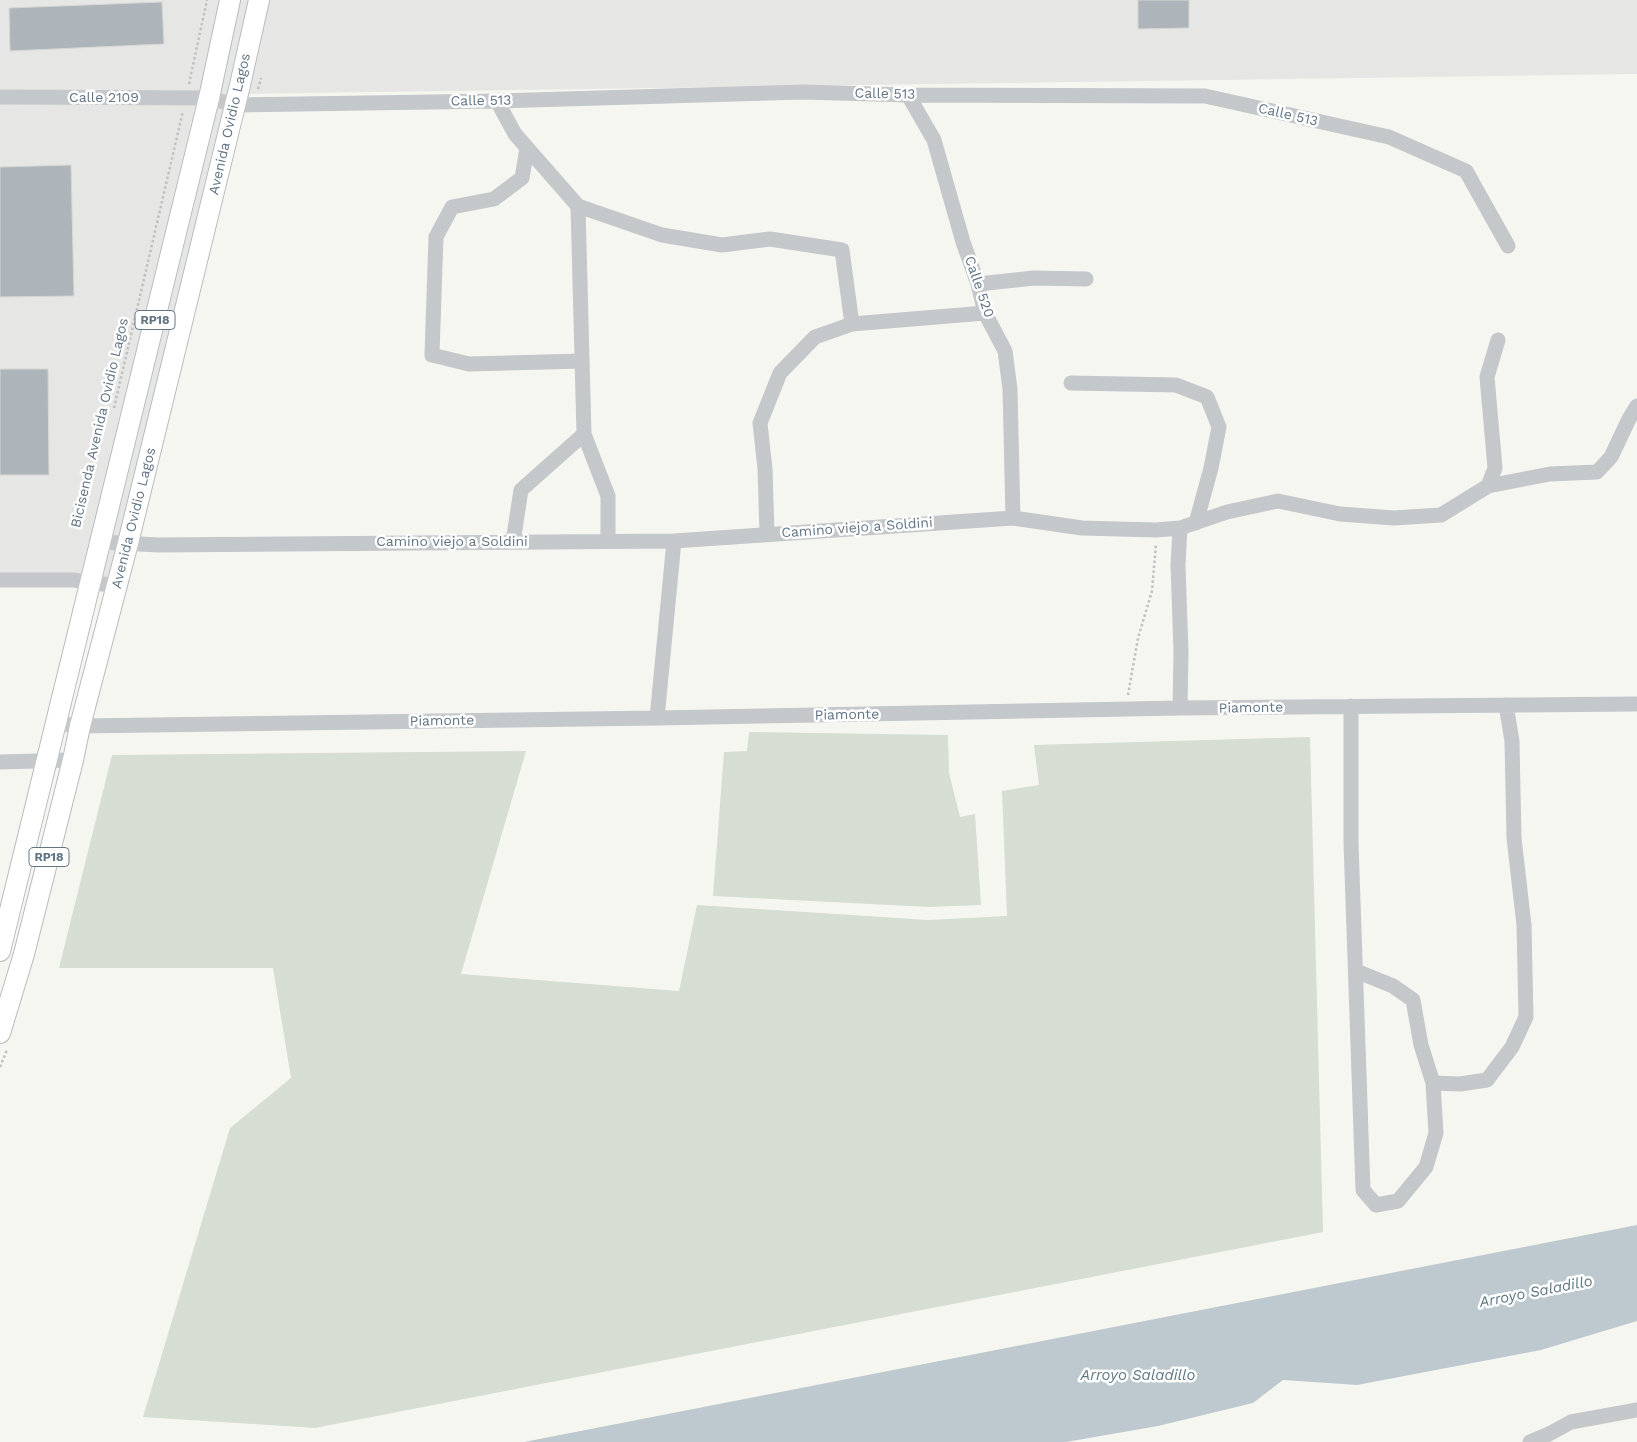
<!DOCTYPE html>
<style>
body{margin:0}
canvas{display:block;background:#f6f6f1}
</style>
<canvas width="1637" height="1442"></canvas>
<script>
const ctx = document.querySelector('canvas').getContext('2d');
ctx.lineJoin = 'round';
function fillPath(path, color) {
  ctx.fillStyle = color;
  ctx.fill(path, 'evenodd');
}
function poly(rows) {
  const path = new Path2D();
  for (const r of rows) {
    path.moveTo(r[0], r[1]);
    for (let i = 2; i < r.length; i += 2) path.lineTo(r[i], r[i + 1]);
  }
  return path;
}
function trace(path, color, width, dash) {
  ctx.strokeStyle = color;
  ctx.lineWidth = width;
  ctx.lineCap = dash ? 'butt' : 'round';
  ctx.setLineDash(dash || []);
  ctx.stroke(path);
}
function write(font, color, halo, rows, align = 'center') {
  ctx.font = font + ' "Work Sans",sans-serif';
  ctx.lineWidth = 5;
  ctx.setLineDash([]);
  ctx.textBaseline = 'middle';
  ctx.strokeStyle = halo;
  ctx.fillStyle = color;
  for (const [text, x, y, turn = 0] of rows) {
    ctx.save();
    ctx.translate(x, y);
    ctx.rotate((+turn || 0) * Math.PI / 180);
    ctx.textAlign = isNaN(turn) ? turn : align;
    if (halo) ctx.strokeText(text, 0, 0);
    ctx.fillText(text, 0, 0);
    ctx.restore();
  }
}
const built = poly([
 [0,0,1637,0,1637,74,238,94,117,586,0,580]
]);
const green = poly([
 [749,732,948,735,949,773,960,817,975,814,981,905,929,907,713,896,724,752,747,751],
 [1310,737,1323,1232,315,1428,143,1417,230,1128,291,1078,273,968,59,968,112,755,526,751,461,974,679,991,697,905,928,920,1007,916,1002,791,1039,785,1034,745]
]);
const water = poly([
 [1637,1225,1637,1321,1541,1350,1357,1385,1283,1380,1253,1403,1158,1426,1066,1442,524,1442]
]);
const building = poly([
 [1138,0,1189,0,1189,28,1138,29,1138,0],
 [162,2,164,44,10,51,9,8,162,2],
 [71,165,74,296,0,297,0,167,71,165],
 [0,369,48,369,49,475,0,475,0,369]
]);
const path = poly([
 [189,84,207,0],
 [258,89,261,78],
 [114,408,183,111],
 [1128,695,1138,638,1152,591,1156,544],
 [0,1067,7,1050]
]);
const minor = poly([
 [908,95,934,140,963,242,978,284,985,313,1005,351,1010,389,1013,518],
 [0,97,209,98,235,105,497,101,803,92,908,95,1205,96,1389,137,1466,171,1508,246],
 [497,101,515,134,578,206,584,434,521,490,513,542],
 [527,148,522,178,494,199,452,207,436,237,432,355,469,364,582,361],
 [578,206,662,235,722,245,770,239,842,250,852,324],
 [978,284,1034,278,1086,279],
 [1071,383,1176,385,1207,397,1219,427,1211,468,1196,523],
 [584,434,608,496,608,541],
 [1488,486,1495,468,1487,377,1498,340],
 [767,534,765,469,760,423,780,373,815,337,852,324,985,313],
 [101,542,159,545,674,541,1013,518,1082,528,1156,530,1180,528,1227,512,1278,501,1340,514,1394,518,1441,515,1488,486,1550,474,1597,472,1611,457,1629,419,1637,406],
 [0,580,74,580,117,586],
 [1351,706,1351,843,1363,1190,1376,1205,1398,1201,1426,1167,1436,1133,1433,1083,1421,1045,1413,1000,1393,986,1356,971],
 [1180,708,1181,652,1178,565,1180,528],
 [657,718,674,541],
 [56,723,80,726,657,718,1180,708,1637,704],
 [0,762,73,760],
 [1433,1083,1460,1084,1487,1080,1512,1047,1526,1017,1524,925,1514,838,1512,741,1506,705],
 [1530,1442,1549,1434,1571,1422,1637,1410]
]);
const major = poly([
 [0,951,209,98,230,0],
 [0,1033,24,954,73,760,80,726,128,543,240,85,259,0]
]);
const shields = [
 [155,320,40],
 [49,857,40]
];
const shieldNames = [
 ["RP18",155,320],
 ["RP18",49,857]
];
const streetNames = [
 ["Calle 513",885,94,1],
 ["Calle 2109",104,98],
 ["Calle 513",481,101,-1],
 ["Calle 513",1288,115,13],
 ["Avenida Ovidio Lagos",230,124,-77],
 ["Calle 520",979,287,71],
 ["Bicisenda Avenida Ovidio Lagos",100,423,-77],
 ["Avenida Ovidio Lagos",134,518,-76],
 ["Camino viejo a Soldini",857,528,-4],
 ["Camino viejo a Soldini",452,542],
 ["Piamonte",1251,708,-1],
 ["Piamonte",847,715,-1],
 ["Piamonte",442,721,-1]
];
const waterNames = [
 ["Arroyo Saladillo",1536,1292,-11],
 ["Arroyo Saladillo",1138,1376]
];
fillPath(built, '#e6e7e5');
fillPath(green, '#d6ddd2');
fillPath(water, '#bdc9ce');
fillPath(building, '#adb5ba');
trace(building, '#d7d7d4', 1);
trace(major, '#b7bbbf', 22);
trace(path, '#bec0c2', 2.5, [2.5, 2.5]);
trace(minor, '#c4c8cb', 15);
trace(major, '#fff', 20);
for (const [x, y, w] of shields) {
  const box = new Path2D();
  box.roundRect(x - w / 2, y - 9.5, w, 19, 4);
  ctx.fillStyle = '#fff';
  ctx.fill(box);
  trace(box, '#627585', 1);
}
write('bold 12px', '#627585', null, shieldNames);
write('14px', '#627585', '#fff', streetNames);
write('italic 15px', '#5e7782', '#fff', waterNames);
</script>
